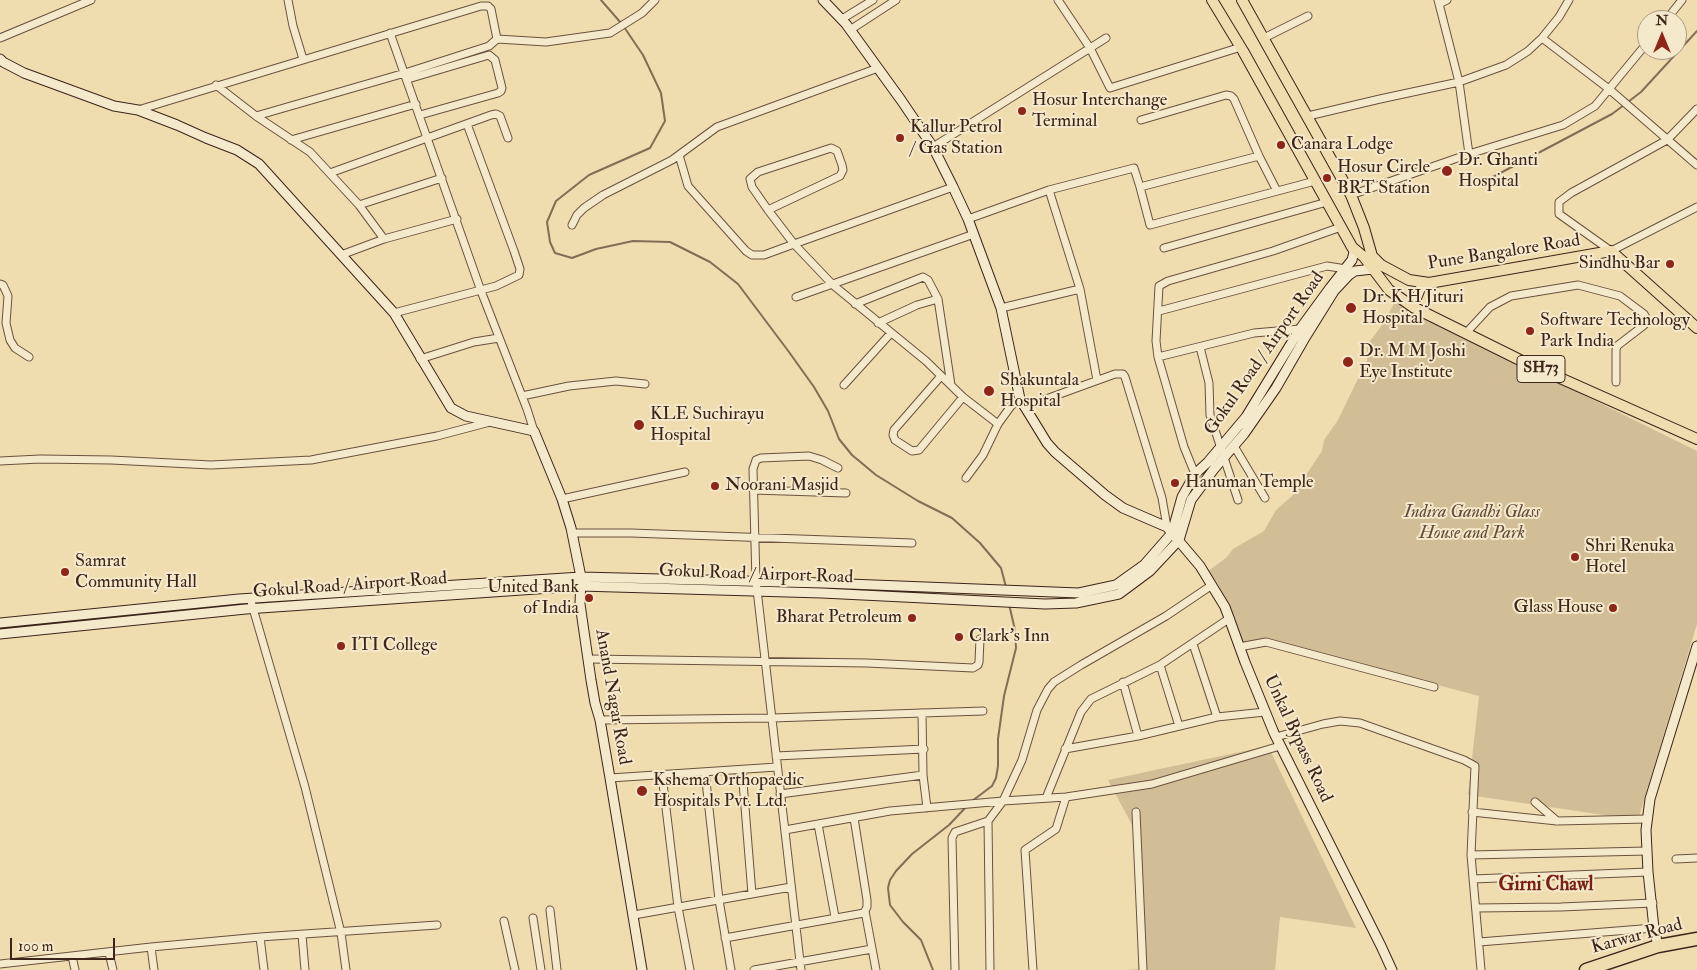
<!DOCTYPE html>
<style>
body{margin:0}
#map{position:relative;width:1697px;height:970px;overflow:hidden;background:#f0ddaf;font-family:"IM FELL Double Pica",serif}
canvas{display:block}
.north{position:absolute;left:1637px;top:10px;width:50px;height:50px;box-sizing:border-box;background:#f5e9cb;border:1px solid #ab9a84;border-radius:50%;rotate:0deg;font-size:14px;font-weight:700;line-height:20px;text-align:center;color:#3c241a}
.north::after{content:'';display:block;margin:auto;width:18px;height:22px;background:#8f2418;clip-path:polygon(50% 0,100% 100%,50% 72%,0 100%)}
.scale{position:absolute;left:10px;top:938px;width:105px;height:22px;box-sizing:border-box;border:2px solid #3c241a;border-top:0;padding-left:6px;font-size:15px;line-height:18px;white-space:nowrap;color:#3c241a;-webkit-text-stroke:4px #f5e9cb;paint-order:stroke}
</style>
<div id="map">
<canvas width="1697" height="970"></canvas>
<div class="north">N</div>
<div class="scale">100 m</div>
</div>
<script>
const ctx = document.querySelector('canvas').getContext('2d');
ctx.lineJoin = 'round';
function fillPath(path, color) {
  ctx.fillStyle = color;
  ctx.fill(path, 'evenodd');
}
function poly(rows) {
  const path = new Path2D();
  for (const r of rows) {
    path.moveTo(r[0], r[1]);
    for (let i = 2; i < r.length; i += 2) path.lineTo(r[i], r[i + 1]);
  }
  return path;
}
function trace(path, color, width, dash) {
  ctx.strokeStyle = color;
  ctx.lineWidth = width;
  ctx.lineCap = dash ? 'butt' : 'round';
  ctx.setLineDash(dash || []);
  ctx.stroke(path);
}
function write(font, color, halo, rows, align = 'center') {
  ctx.font = font + ' "IM FELL Double Pica",serif';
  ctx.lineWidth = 4;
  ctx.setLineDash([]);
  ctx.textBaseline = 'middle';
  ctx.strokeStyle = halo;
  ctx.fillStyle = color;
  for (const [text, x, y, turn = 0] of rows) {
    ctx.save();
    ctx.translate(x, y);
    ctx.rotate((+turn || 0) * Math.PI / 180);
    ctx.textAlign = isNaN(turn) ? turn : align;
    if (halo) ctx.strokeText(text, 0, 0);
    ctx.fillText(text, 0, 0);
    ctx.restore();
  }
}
const green = poly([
 [1395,302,1697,451,1697,624,1638,820,1468,795,1479,696,1264,639,1243,645,1218,584,1208,571,1226,558,1233,549,1264,531,1276,510,1292,496,1322,451,1324,440,1338,420,1367,360,1367,345,1380,328],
 [1268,746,1356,928,1280,917,1275,970,1127,970,1138,969,1140,960,1138,836,1108,780]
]);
const stream = poly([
 [601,0,621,23],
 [624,27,643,55,661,93,665,121,650,148,589,175,556,201,547,222,550,242,555,253,572,258,596,249,633,241,670,242,710,262,738,284,789,352,814,387,828,411,839,439,852,455,876,475,918,501,952,518,980,543,1001,568,1006,587],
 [1628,102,1641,92,1697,31],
 [1489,179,1612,114,1624,105],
 [972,801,992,786,996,778,998,766,998,739,1004,696,1016,648,1015,630,1009,604],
 [933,970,921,940,903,922,890,905,888,888,890,880,896,871,912,854,949,825,967,806]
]);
const street = poly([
 [288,0,293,26,303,59],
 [1058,0,1090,48,1110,88,1241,47],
 [1438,0,1459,82,1469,154],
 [1439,4,1447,0],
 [842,19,873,0],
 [1666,20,1682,0],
 [850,30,896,0],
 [390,33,481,291,527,409,534,431],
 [0,38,91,0],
 [1264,38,1308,16],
 [1542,38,1609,89,1697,165],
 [497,39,546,42,610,33,642,13,655,0],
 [408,79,489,55,495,60,502,88,501,91,498,93,420,115],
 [216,85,256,116,310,152,359,205,384,239],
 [1697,109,1667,140,1571,193,1559,202,1559,214,1611,251,1697,207],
 [138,110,481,6,488,6,491,9,497,39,489,46,405,73,256,116],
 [1308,116,1380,99,1459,82,1506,65,1528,51,1542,38,1559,17,1569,0],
 [1141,120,1226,95,1231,96,1234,99,1259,156],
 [291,140,416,104],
 [933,147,1106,38],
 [679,155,688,186,746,251,752,255,764,255,794,244,833,285,926,361,963,397,998,424,1011,406,1020,399],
 [330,173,491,115,496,114,500,116,508,138],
 [1140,187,1150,225,1315,181],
 [1049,190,1080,289,1097,380],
 [1351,195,1469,154,1563,125,1595,106,1647,43],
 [359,205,442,178],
 [768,210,840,176,843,170,842,165,837,151,831,148,758,172,750,179,752,187,768,210,794,244,953,187],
 [968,219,1049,190,1134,168,1140,187,1259,156,1277,191],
 [572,225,577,215,584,208,603,195,672,160,717,127,878,68],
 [1164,248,1327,202],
 [341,255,384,239,457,219],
 [0,284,3,285,8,296,6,323,10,340,15,348,29,357],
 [796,297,974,234],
 [938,299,951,385],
 [855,304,923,277,928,280,938,299,917,305,878,323],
 [1001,308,1080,289],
 [1159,311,1327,266,1346,269],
 [394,313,496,286,519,275,520,269,514,251,467,124],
 [1466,333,1490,307,1511,296,1578,285,1620,296,1644,314,1648,321,1643,326,1617,346,1616,350,1616,382],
 [1200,347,1209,383,1210,415,1238,500],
 [1158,357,1254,333,1300,329],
 [420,359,474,342,499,338],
 [941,376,894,430,893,435,895,440,912,451,919,450,963,397],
 [844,385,891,333],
 [522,396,569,386,616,381,645,384],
 [1024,407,1115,374,1123,374,1125,377,1162,498,1167,527],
 [1234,446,1265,498],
 [0,461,40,459,111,460,211,465,311,460,437,436,490,422],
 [1195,474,1184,447,1158,357,1156,341,1159,286,1168,281,1273,251,1341,227],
 [966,478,983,455,998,424],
 [753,490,846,493],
 [562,499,685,472],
 [572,533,631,533,912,543],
 [250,598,305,787,341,933,346,970],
 [1193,644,1217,717],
 [1239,647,1266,642,1434,687],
 [588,659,867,663,973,668,978,665,979,662,980,639],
 [1160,665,1179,726],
 [1123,682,1138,736],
 [922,713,923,775,927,808],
 [600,720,772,718,983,711],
 [1276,737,1323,724,1340,721,1360,723,1464,760,1475,766,1471,855,1481,970],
 [1065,749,1138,736,1217,717,1265,712],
 [776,756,924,749],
 [742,770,752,894],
 [705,772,719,900,731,970],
 [662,775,678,907,690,970],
 [610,778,777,767],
 [780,794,923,775],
 [1046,798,1081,712,1091,699,1160,665,1230,618],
 [1535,802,1557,821],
 [1136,812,1143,970],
 [1472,812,1557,821,1647,819],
 [988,821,990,970],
 [818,824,835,917],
 [785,830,890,811,1003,801,1022,760,1037,710,1048,689,1054,682,1081,665,1166,616,1212,585],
 [1471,855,1647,851],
 [1676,859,1697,858],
 [1473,879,1648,872],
 [1476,908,1561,907,1653,903],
 [550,910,557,970],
 [865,911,876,970],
 [634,915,791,887],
 [533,918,541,970],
 [504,921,515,970],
 [302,935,305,970],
 [725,938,864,913,867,907,867,900,854,818],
 [1479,942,1654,928],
 [151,947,154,970],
 [109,953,113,970],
 [72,956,75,970],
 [0,964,151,947,260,937],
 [264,970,260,937,437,925],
 [754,970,872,949],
 [801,970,756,581,753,469,756,460,761,458,809,456,822,460,838,468],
 [955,970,952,838,955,832,988,821,1003,801,1066,797,1152,784,1280,746],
 [1033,970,1025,850,1056,829,1066,797]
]);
const secondary = poly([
 [823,0,846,24,901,100,933,147,953,187,968,219,1001,308,1020,399,1047,443,1055,452,1105,495,1123,508,1167,527,1200,566,1225,607,1245,662,1274,733,1381,946,1392,970],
 [0,59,3,62,24,73,114,106,138,110,177,125,206,138,237,150,259,164,394,313,451,408,466,416,534,431,562,499,571,528,581,577,580,604,591,680,595,703,600,720,610,778,642,970],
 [1413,307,1421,287,1429,283],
 [0,623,239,599,581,577,823,583,1079,593,1116,585,1144,565,1172,533,1182,497,1195,474,1208,462,1246,417,1300,329,1330,288,1352,260,1354,252,1352,247],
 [0,634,246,609,580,586,822,593,1045,604,1076,603,1119,594,1150,571,1179,540,1191,500,1214,469,1244,434,1276,388,1306,336,1334,291,1349,275,1355,271,1373,269],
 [1658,946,1654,928,1648,872,1646,830,1650,799,1697,646]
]);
const primary = poly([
 [1212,0,1243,51,1352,247,1364,257,1389,290,1413,307,1522,361,1697,439],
 [1242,0,1351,195,1364,228,1372,256,1381,265,1409,280,1429,283,1611,251,1697,328]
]);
const highway = poly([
 [1586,970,1658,946,1697,939]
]);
const markers = [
 [1022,111,5,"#8f2418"],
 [900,138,5,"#8f2418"],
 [1281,145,5,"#8f2418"],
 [1447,171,6,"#8f2418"],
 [1327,178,5,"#8f2418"],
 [1670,264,5,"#8f2418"],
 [1351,308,6,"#8f2418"],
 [1530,331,5,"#8f2418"],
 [1348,362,6,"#8f2418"],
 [989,391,6,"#8f2418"],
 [639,425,6,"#8f2418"],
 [1175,483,5,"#8f2418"],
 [715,486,5,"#8f2418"],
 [1575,557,5,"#8f2418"],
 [65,572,5,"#8f2418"],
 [589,598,5,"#8f2418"],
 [1613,608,5,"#8f2418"],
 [912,618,5,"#8f2418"],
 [959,637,5,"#8f2418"],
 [341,646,5,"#8f2418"],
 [642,791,6,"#8f2418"]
];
const shields = [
 [1541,369,48]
];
const shieldNames = [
 ["SH73",1541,369]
];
const poiNames = [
 ["Hosur Interchange",1032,101],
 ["Terminal",1032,122],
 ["Kallur Petrol",910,128],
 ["/ Gas Station",910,149],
 ["Canara Lodge",1291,145],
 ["Dr. Ghanti",1458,161],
 ["Hospital",1458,182],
 ["Hosur Circle",1337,168],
 ["BRT Station",1337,189],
 ["Sindhu Bar",1660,264,"right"],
 ["Dr. K H Jituri",1362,298],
 ["Hospital",1362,319],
 ["Software Technology",1540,321],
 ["Park India",1540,342],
 ["Dr. M M Joshi",1359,352],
 ["Eye Institute",1359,373],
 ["Shakuntala",1000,381],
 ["Hospital",1000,402],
 ["KLE Suchirayu",650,415],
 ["Hospital",650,436],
 ["Hanuman Temple",1185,483],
 ["Noorani Masjid",725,486],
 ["Shri Renuka",1585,547],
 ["Hotel",1585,568],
 ["Samrat",75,562],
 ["Community Hall",75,583],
 ["United Bank",579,588,"right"],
 ["of India",579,609,"right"],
 ["Glass House",1603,608,"right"],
 ["Bharat Petroleum",902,618,"right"],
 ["Clark's Inn",969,637],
 ["ITI College",351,646],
 ["Kshema Orthopaedic",653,781],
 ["Hospitals Pvt. Ltd.",653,802]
];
const streetNames = [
 ["Pune Bangalore Road",1504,253,-9],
 ["Gokul Road / Airport Road",1265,354,-55],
 ["Gokul Road / Airport Road",756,575,2],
 ["Gokul Road / Airport Road",350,586,-4],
 ["Anand Nagar Road",612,697,80],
 ["Unkal Bypass Road",1297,739,65],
 ["Karwar Road",1637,937,-15]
];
const parkNames = [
 ["Indira Gandhi Glass",1472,513],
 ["House and Park",1472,534]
];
const neighbourhoodNames = [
 ["Girni Chawl",1546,886]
];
fillPath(green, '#d1be96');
trace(stream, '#836d55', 2);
trace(street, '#69523f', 9);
trace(secondary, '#3c241a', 11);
trace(primary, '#3c241a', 12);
trace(highway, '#3c241a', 15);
trace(street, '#f5e9cb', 7);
trace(secondary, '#f5e9cb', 9);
trace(primary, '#f0ddaf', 10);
trace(highway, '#f0ddaf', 12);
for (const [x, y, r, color] of markers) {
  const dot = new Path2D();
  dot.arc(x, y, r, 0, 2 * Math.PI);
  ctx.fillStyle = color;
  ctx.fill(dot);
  trace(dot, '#f5e9cb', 2);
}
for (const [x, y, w] of shields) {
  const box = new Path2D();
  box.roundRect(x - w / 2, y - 13.5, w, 27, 4);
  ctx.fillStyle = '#f5e9cb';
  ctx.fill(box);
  trace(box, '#3c241a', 1);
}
write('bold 16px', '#3c241a', null, shieldNames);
write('18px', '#3c241a', '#f5e9cb', poiNames, 'left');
write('18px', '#3c241a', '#f5e9cb', streetNames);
write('italic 18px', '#614a39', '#f5e9cb', parkNames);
write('bold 19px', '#7a1f14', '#f5e9cb', neighbourhoodNames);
</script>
